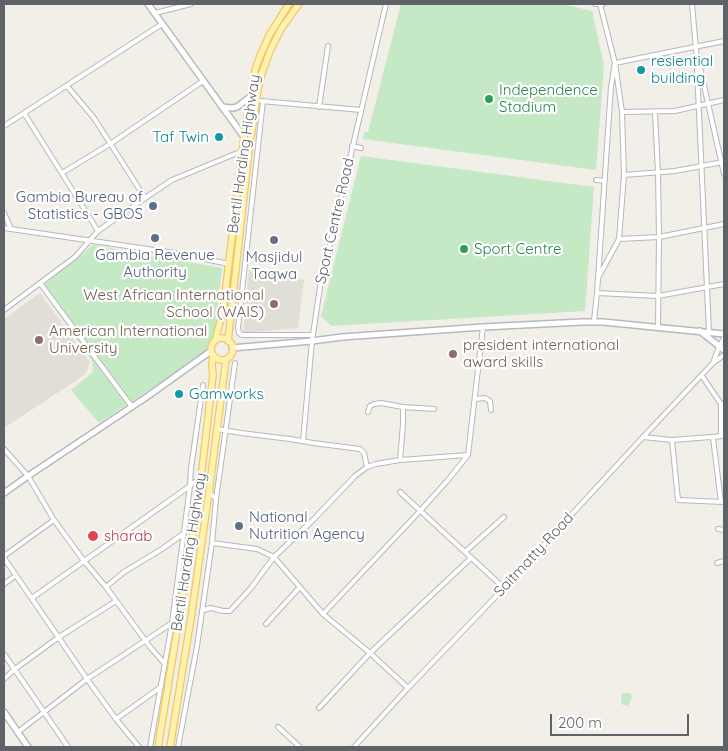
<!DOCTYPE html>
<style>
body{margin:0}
#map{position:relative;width:728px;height:751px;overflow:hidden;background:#f1efe8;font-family:Quicksand,sans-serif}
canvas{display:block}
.frame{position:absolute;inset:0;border:5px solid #5f6368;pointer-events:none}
.scale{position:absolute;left:550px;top:714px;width:139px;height:22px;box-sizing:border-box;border:2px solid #5f6368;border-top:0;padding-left:6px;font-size:15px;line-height:18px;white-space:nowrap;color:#5f6368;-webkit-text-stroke:4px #fff;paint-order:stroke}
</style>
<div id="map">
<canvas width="728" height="751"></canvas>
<div class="frame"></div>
<div class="scale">200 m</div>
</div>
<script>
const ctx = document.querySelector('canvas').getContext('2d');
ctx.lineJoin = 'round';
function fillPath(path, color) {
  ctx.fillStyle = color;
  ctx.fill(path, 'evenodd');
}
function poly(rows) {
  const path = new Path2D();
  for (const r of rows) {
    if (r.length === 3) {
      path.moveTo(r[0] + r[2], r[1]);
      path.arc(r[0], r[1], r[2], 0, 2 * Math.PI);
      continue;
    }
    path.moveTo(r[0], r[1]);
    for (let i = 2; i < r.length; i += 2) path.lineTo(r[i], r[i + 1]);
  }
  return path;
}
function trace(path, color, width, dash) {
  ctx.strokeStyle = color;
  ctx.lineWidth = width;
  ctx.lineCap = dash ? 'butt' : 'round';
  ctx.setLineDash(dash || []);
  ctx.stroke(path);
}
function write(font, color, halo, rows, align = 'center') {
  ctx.font = font + ' Quicksand,sans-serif';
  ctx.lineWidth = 4.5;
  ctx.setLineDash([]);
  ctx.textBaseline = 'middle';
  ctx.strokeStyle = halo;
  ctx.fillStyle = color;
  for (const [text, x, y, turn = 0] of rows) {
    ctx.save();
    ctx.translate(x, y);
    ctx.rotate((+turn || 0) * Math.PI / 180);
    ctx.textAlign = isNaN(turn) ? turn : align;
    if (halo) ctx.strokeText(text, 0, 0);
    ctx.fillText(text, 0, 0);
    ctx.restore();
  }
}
const education = poly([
 [249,269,304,280,298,328,243,333],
 [40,293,90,362,86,374,4,428,4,319]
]);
const green = poly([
 [401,4,563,4,592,11,604,65,596,170,363,139,364,132,368,132],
 [361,156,594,187,585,311,331,326,321,316],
 [93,245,222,268,213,348,99,423,71,390,93,372,92,361,40,288],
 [622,693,630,693,632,698,628,706,623,705,621,702]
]);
const street = poly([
 [595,4,603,4],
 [692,4,696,49],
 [155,13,191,4],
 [696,47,709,332],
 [698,59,724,174],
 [67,86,94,118,145,198],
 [261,101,361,110],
 [263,101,238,328,239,333,242,335,312,335],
 [319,107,328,46],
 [622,112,675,111,724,100],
 [24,113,98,231],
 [655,113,658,172,659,237,658,327],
 [4,126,162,24],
 [352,146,361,148],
 [62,173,110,144,203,81],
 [624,175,675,171,723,162],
 [596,180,605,181],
 [4,213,11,229],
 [4,228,175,253,229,264],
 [619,239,659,237,724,224],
 [598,278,619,239,624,175,622,112,615,63,724,41],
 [40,283,132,407],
 [597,293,658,296,724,284],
 [4,310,75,257,98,231,145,198,172,180,242,151],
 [594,321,597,293,611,87,615,63,600,4],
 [713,363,719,347,724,338],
 [702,376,721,404],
 [475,399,485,398,490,401,491,410],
 [403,407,434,409],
 [368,412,370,406,374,404,381,403,403,407,403,424,400,460],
 [217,429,241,433,290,439,313,443,360,449,364,453,367,467],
 [721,436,721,404,724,404],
 [643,437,672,440,724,436],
 [713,438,721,502],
 [672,440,678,500,724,502],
 [303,441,312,341,320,287,386,4],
 [4,449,28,476,54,520,84,561,106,587,124,572,162,549,183,534],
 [400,492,504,588],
 [216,499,235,363],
 [718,529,724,530],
 [212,543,257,549,274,557,323,614,370,653,408,688],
 [465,552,504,517],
 [4,556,54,520],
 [4,558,87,679,116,719,139,747],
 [717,563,724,561],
 [4,584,15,576],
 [106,587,150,647,165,664],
 [32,598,190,486,201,477],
 [203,610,211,608,223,611,230,611,251,588,274,557,314,519,355,476,367,467,376,464,400,460,468,455],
 [323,614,420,511,448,480,468,455,483,327],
 [266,624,300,587],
 [4,654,68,747],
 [4,679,15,669,59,637,116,601],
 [319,708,370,653,471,558],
 [116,719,161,687],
 [278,727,300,747],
 [18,732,87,679,172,623],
 [150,747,172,623,190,486,191,468,203,385],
 [178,747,197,646,212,543,216,499,209,492],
 [354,747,408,688,504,588,643,437,713,363,724,355]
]);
const secondary = poly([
 [148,4,244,137],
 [222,107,232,108,237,107,250,97],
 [700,331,724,350],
 [232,348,312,341,342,337,483,327,582,322,603,322,724,334],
 [4,493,28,476,148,396,211,351],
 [4,712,28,747]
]);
const primary = poly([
 [222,349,11],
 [215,341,223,311,244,137,255,70,260,56,270,34,289,4],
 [228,341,249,150,258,89,262,73,270,51,281,29,299,4],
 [158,747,199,496,213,375,212,365,213,356],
 [170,747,191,618,209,492,226,359]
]);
const markers = [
 [641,70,5,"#0f9aa8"],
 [489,99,5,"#2e9e5b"],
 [219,137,5,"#0f9aa8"],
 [153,206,5,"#5c6f8a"],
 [155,238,5,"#5c6f8a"],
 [274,240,5,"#6b7280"],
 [464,249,5,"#2e9e5b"],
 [274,304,5,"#8d6e63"],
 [39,340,5,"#8d6e63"],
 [453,354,5,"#8d6e63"],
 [179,394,5,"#0f9aa8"],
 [239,526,5,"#5c6f8a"],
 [93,536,6,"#e0444e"]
];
const cultureNames = [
 ["resiential",651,61],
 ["building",651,78],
 ["Taf Twin",209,137,"right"],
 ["Gamworks",189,394]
];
const leisureNames = [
 ["Independence",499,90],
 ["Stadium",499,107],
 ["Sport Centre",474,249]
];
const streetNames = [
 ["Bertil Harding Highway",244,154,-82],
 ["Sport Centre Road",335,221,-77],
 ["Bertil Harding Highway",189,552,-81],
 ["Saitmatty Road",534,555,-47]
];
const serviceNames = [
 ["Gambia Bureau of",143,197],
 ["Statistics - GBOS",143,214],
 ["Gambia Revenue",155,255,"center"],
 ["Authority",155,272,"center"],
 ["National",249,517,"left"],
 ["Nutrition Agency",249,534,"left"]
];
const worshipNames = [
 ["Masjidul",274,257],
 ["Taqwa",274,274]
];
const educationNames = [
 ["West African International",264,295,"right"],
 ["School (WAIS)",264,312,"right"],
 ["American International",49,331],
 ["University",49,348],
 ["president international",463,345],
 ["award skills",463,362]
];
const healthNames = [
 ["sharab",104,536]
];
fillPath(education, '#e1ded6');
fillPath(green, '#c5e8c5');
trace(street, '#b5b8bc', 6);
trace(secondary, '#b6babf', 8);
trace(primary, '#f2c960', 8);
trace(street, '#fff', 4);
trace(secondary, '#fff', 5);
trace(primary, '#fff2af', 5.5);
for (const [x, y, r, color] of markers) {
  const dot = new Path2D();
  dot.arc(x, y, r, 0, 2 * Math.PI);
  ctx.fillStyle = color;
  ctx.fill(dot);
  trace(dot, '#fff', 2);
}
write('15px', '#0d838f', '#fff', cultureNames, 'left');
write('15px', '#27864d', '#fff', leisureNames, 'left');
write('15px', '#5f6368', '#fff', streetNames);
write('15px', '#4e5e75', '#fff', serviceNames, 'right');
write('15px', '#5b616d', '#fff', worshipNames);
write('15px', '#785e54', '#fff', educationNames, 'left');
write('15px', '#be3a42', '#fff', healthNames, 'left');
</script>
